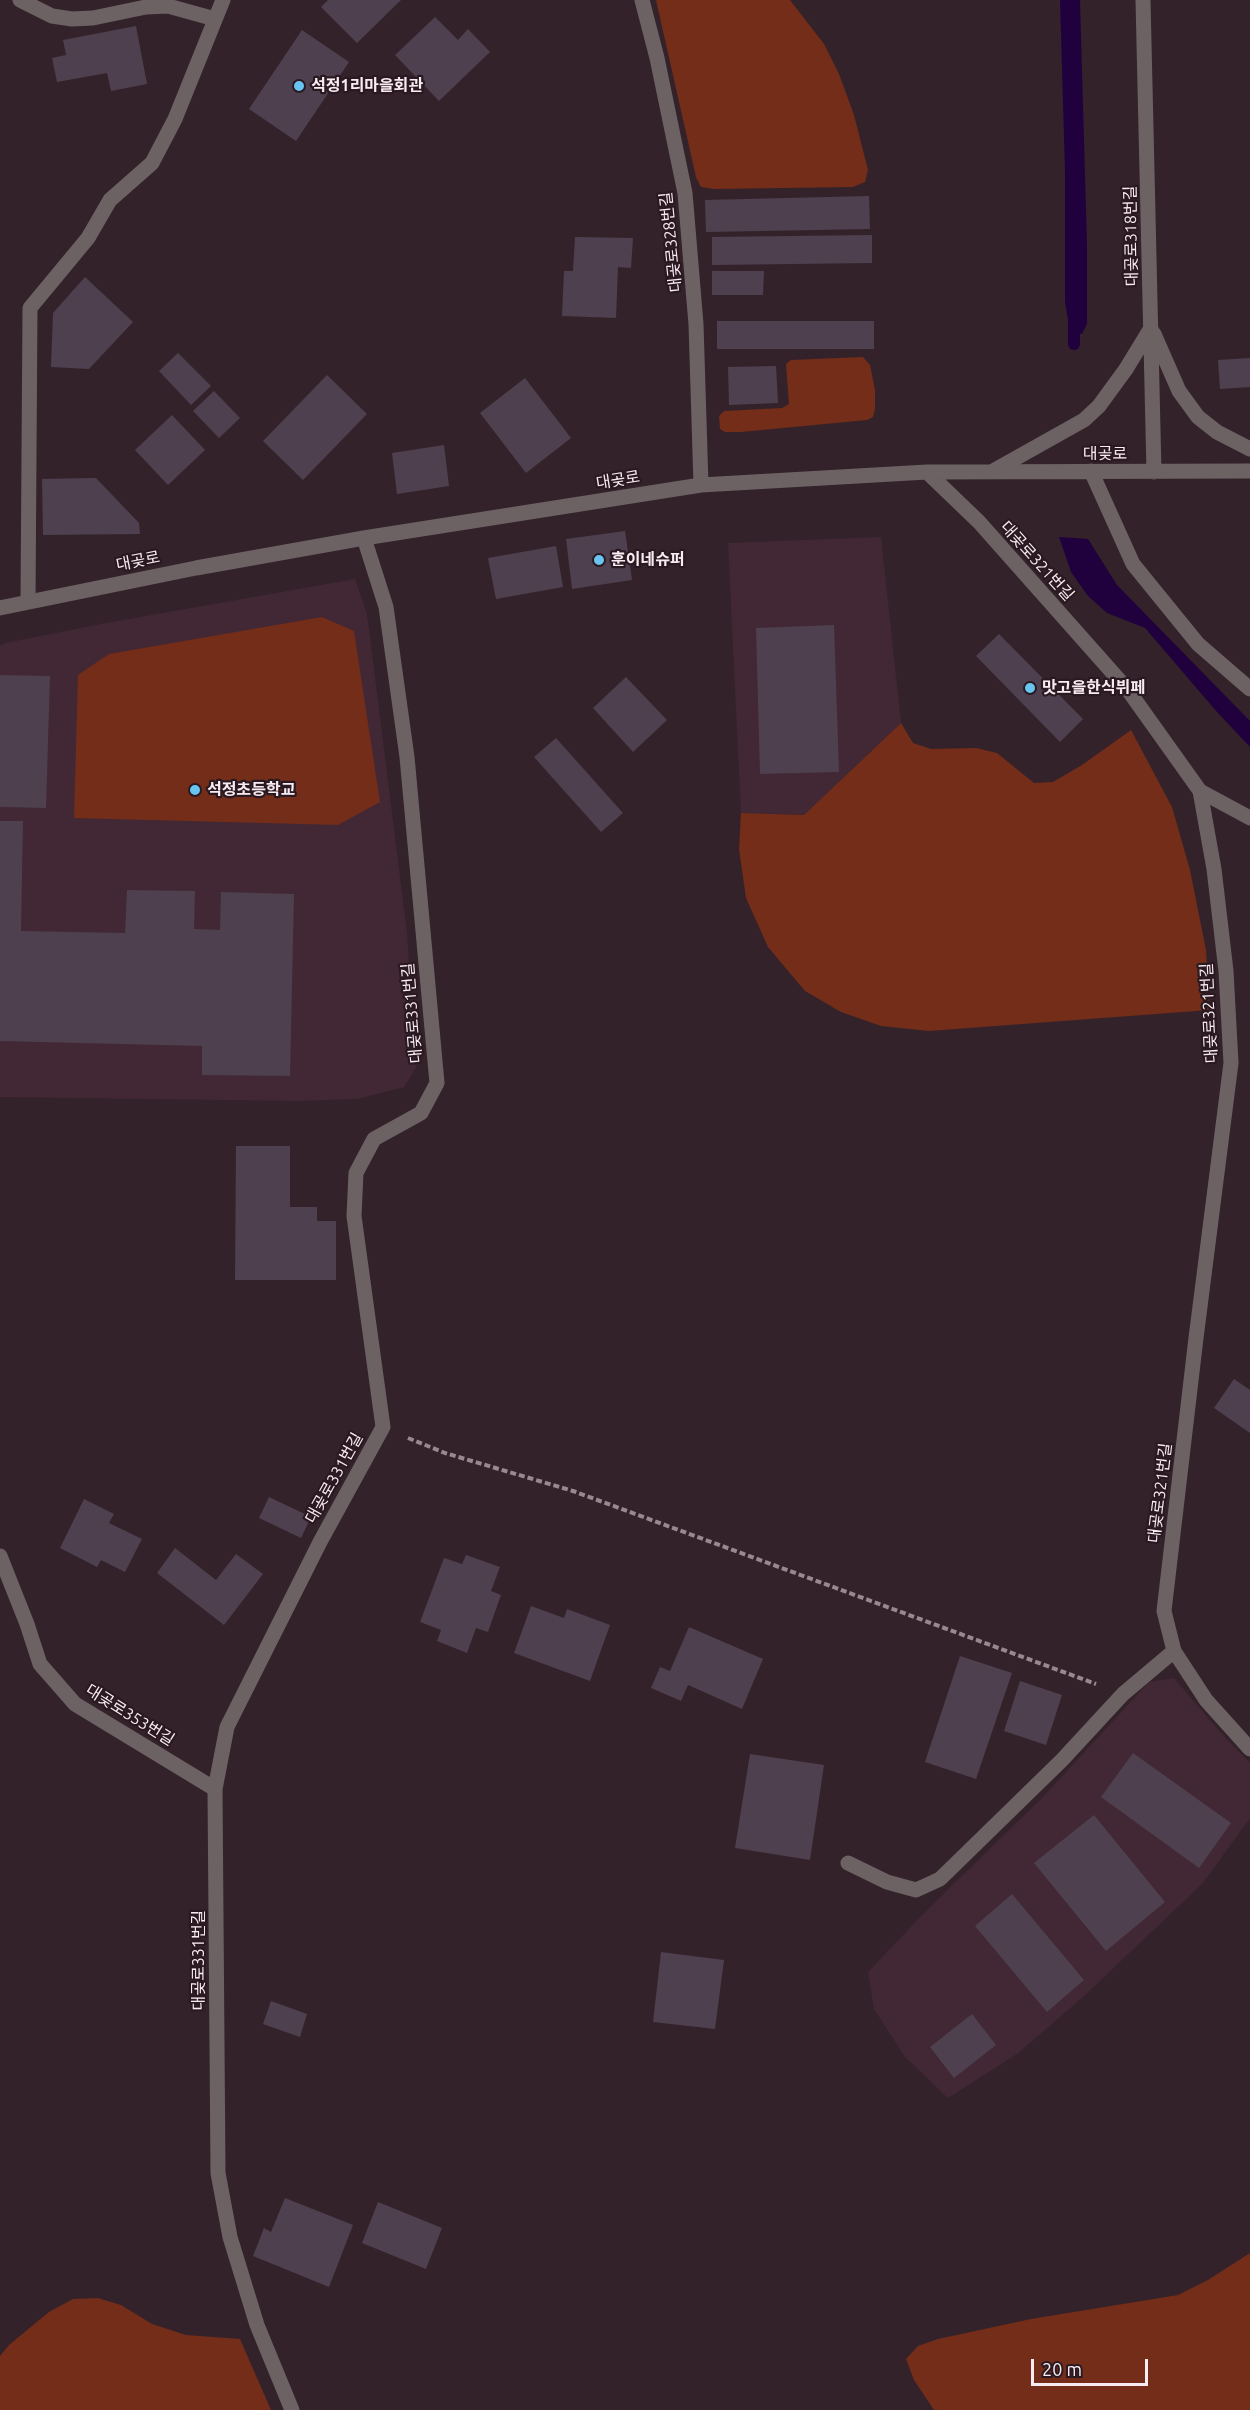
<!DOCTYPE html>
<meta charset="utf-8">
<style>
body{margin:0}
#map{position:relative;width:1250px;height:2410px;overflow:hidden;background:#34222b;font-family:Ubuntu,sans-serif}
canvas{display:block}
.scale{position:absolute;left:1031px;top:2359px;width:117px;height:27px;box-sizing:border-box;border:3px solid #f8ebf1;border-top:0;padding-left:8px;font-size:18px;line-height:21px;white-space:nowrap;color:#f8ebf1;-webkit-text-stroke:4px #2a1921;paint-order:stroke}
</style>
<div id="map">
<canvas width="1250" height="2410"></canvas>
<div class="scale">20 m</div>
</div>
<script>
const ctx = document.querySelector('canvas').getContext('2d');
ctx.lineJoin = 'round';
function fillPath(path, color) {
  ctx.fillStyle = color;
  ctx.fill(path, 'evenodd');
}
function poly(rows) {
  const path = new Path2D();
  for (const r of rows) {
    path.moveTo(r[0], r[1]);
    for (let i = 2; i < r.length; i += 2) path.lineTo(r[i], r[i + 1]);
  }
  return path;
}
function trace(path, color, width, dash) {
  ctx.strokeStyle = color;
  ctx.lineWidth = width;
  ctx.lineCap = dash ? 'butt' : 'round';
  ctx.setLineDash(dash || []);
  ctx.stroke(path);
}
function write(font, color, halo, rows, align = 'center') {
  ctx.font = font + ' Ubuntu,"Noto Sans KR",sans-serif';
  ctx.lineWidth = 4.5;
  ctx.setLineDash([]);
  ctx.textBaseline = 'middle';
  ctx.strokeStyle = halo;
  ctx.fillStyle = color;
  for (const [text, x, y, turn = 0] of rows) {
    ctx.save();
    ctx.translate(x, y);
    ctx.rotate((+turn || 0) * Math.PI / 180);
    ctx.textAlign = isNaN(turn) ? turn : align;
    if (halo) ctx.strokeText(text, 0, 0);
    ctx.fillText(text, 0, 0);
    ctx.restore();
  }
}
const built = poly([
 [881,537,901,723,804,815,741,813,728,543],
 [355,579,367,614,407,933,416,1068,404,1087,357,1099,297,1101,0,1097,0,646,5,643,101,624],
 [1174,1678,1220,1732,1250,1763,1250,1818,1203,1883,1083,1997,1017,2054,948,2098,905,2057,874,2009,868,1972,925,1912,1043,1797,1149,1682]
]);
const green = poly([
 [656,0,790,0,824,44,839,74,854,115,868,170,865,182,853,187,714,189,701,187,696,177],
 [863,357,870,365,875,390,875,409,873,417,867,420,741,432,725,432,720,429,719,416,724,411,782,408,789,404,786,364,791,360],
 [322,617,354,631,380,802,338,825,74,818,78,675,109,654],
 [901,723,913,743,931,749,976,748,997,753,1034,783,1053,782,1082,765,1131,730,1172,807,1190,870,1206,950,1209,1010,929,1031,881,1026,841,1012,805,991,768,947,746,898,739,849,741,813,804,815],
 [1250,2253,1250,2410,934,2410,914,2380,906,2359,918,2346,938,2339,1031,2319,1178,2295,1208,2280],
 [98,2298,121,2305,152,2324,186,2335,240,2339,271,2410,0,2410,0,2356,9,2345,49,2312,73,2299]
]);
const water = poly([
 [1060,0,1080,0,1087,245,1087,324,1082,334,1070,332,1065,302,1065,172],
 [1059,537,1088,539,1117,585,1250,721,1250,747,1217,712,1145,628,1107,613,1088,596,1071,572]
]);
const stream = poly([
 [1074,344,1074,316]
]);
const building = poly([
 [328,0,401,0,357,43,321,7],
 [435,17,458,40,468,29,490,52,439,101,395,55],
 [136,26,147,84,111,91,107,73,57,82,52,58,66,55,63,40],
 [302,30,349,62,296,141,249,109],
 [869,196,870,229,706,232,705,200],
 [872,235,872,263,712,265,712,237],
 [575,237,633,238,631,268,618,267,616,318,562,316,564,271,573,271],
 [712,271,764,271,763,295,712,295],
 [85,277,133,322,89,369,51,367,53,313],
 [717,321,874,321,874,349,717,349],
 [178,353,211,386,191,405,159,371],
 [1250,358,1250,387,1220,389,1218,360],
 [776,366,778,403,729,405,728,367],
 [327,375,367,414,303,480,263,441],
 [525,378,571,438,526,473,480,413],
 [214,391,240,418,219,438,193,411],
 [172,415,205,450,168,485,135,450],
 [444,445,449,486,397,494,392,453],
 [96,478,139,523,140,534,43,535,42,479],
 [625,531,632,580,572,589,566,539],
 [556,546,563,587,496,599,488,558],
 [834,625,839,772,760,774,756,628],
 [999,634,1083,719,1060,742,976,656],
 [0,675,50,676,46,808,0,807],
 [626,677,667,720,633,752,593,708],
 [556,738,623,813,601,832,534,757],
 [0,821,23,821,21,931,125,933,127,890,195,891,194,929,220,930,221,892,294,894,290,1076,202,1075,202,1046,0,1041],
 [236,1146,290,1146,290,1207,317,1207,317,1221,336,1221,336,1280,235,1280],
 [1234,1379,1250,1390,1250,1433,1214,1408],
 [269,1497,311,1517,301,1538,259,1518],
 [84,1499,114,1514,109,1523,142,1539,125,1572,101,1560,97,1567,60,1548],
 [175,1548,216,1580,236,1554,263,1574,224,1625,157,1573],
 [466,1555,500,1567,491,1591,501,1595,488,1632,476,1628,467,1653,437,1641,441,1630,420,1622,444,1558,462,1564],
 [531,1606,564,1618,567,1609,610,1625,590,1681,514,1653],
 [689,1627,763,1659,742,1709,688,1685,681,1701,651,1688,660,1667,670,1671],
 [960,1656,1012,1673,976,1779,925,1762],
 [1020,1681,1062,1695,1046,1745,1004,1731],
 [1133,1753,1231,1823,1199,1868,1101,1797],
 [750,1754,824,1765,810,1860,735,1848],
 [1094,1815,1165,1902,1106,1951,1034,1863],
 [1012,1894,1084,1980,1047,2012,975,1926],
 [661,1952,724,1960,715,2029,653,2022],
 [271,2001,307,2014,300,2037,263,2024],
 [972,2014,996,2045,954,2078,930,2047],
 [285,2198,353,2225,329,2287,253,2256,264,2228,271,2232],
 [378,2202,442,2228,426,2269,362,2243]
]);
const path = poly([
 [408,1438,445,1453,573,1491,1096,1684]
]);
const minor = poly([
 [20,0,52,16,72,19,93,18,146,7,168,6,215,19],
 [642,0,657,58,685,193,696,324,701,485],
 [1143,0,1154,472],
 [1154,334,1179,391,1198,417,1217,432,1250,449],
 [993,471,1084,420,1099,406,1126,369,1151,328],
 [1091,471,1133,564,1198,644,1250,689],
 [927,472,979,522,1128,690,1200,791,1214,869,1226,971,1231,1063,1196,1338,1164,1611,1174,1651,1206,1700,1250,1749],
 [28,602,30,308,88,238,110,200,152,163,175,119,223,0],
 [0,608,196,568,364,538,701,485,927,472,1250,471],
 [1200,791,1250,818],
 [0,1556,27,1624,40,1664,75,1704,215,1789],
 [848,1863,887,1882,916,1890,940,1879,1062,1760,1123,1694,1174,1651],
 [292,2410,257,2325,230,2237,218,2173,215,1789,227,1727,320,1542,383,1427,354,1216,356,1173,374,1139,421,1113,437,1083,407,757,386,607,364,538]
]);
const markers = [
 [299,86,6,"#68c4f0"],
 [599,560,6,"#68c4f0"],
 [1030,688,6,"#68c4f0"],
 [195,790,6,"#68c4f0"]
];
const poiNames = [
 ["석정1리마을회관",311,86],
 ["훈이네슈퍼",611,560],
 ["맛고을한식뷔페",1042,688],
 ["석정초등학교",207,790]
];
const streetNames = [
 ["대곶로318번길",1131,236,-91],
 ["대곶로328번길",671,242,-96],
 ["대곶로",1105,454],
 ["대곶로",618,480,-9],
 ["대곶로",138,561,-11],
 ["대곶로321번길",1037,561,48],
 ["대곶로331번길",412,1013,-95],
 ["대곶로321번길",1209,1013,-93],
 ["대곶로331번길",334,1478,-61],
 ["대곶로321번길",1160,1493,-83],
 ["대곶로353번길",130,1715,32],
 ["대곶로331번길",199,1960,-90]
];
fillPath(built, '#412834');
fillPath(green, '#732d18');
fillPath(water, '#21003e');
trace(stream, '#21003e', 12);
fillPath(building, '#4e404e');
trace(path, '#988890', 4, [6, 3]);
trace(minor, '#6d6263', 15);
for (const [x, y, r, color] of markers) {
  const dot = new Path2D();
  dot.arc(x, y, r, 0, 2 * Math.PI);
  ctx.fillStyle = color;
  ctx.fill(dot);
  trace(dot, '#2a1921', 2);
}
write('bold 16px', '#f8ebf1', '#2a1921', poiNames, 'left');
write('16px', '#f8ebf1', '#2a1921', streetNames);
</script>
